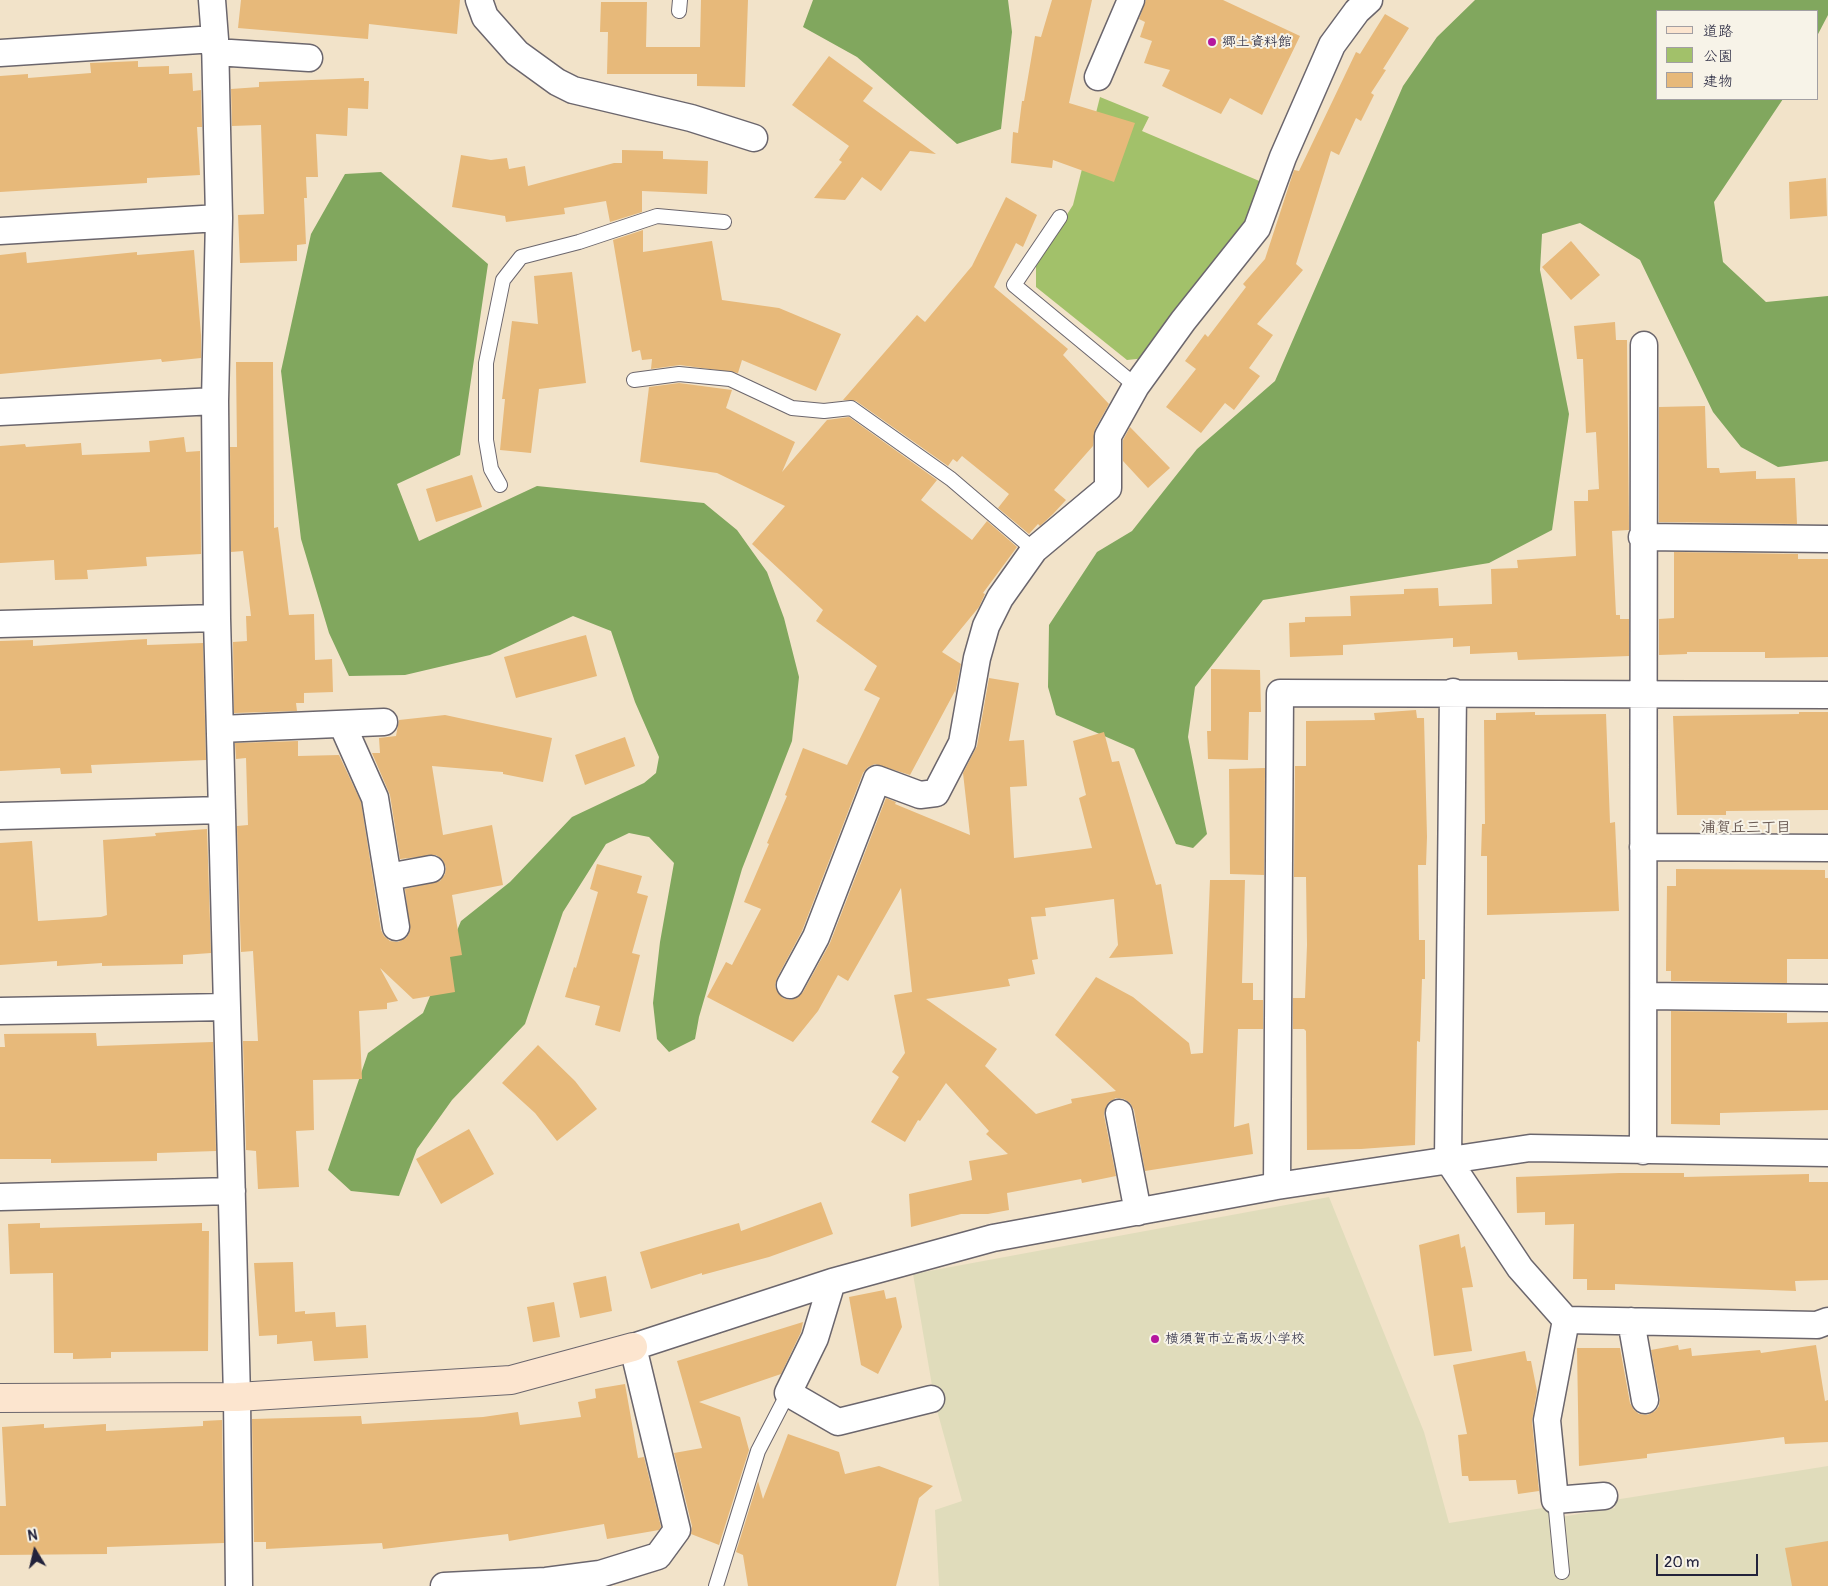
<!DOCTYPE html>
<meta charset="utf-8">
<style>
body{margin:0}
#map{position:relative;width:1828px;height:1586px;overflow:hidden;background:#f2e3c9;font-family:Pangolin,"Klee One",sans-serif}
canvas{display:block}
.legend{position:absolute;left:1656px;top:10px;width:162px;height:90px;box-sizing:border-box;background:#f7f3e8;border:1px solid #a29fa3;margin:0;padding:6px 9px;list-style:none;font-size:15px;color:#22223b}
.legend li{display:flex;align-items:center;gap:10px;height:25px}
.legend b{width:25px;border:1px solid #a29fa3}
.north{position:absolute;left:10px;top:1526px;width:50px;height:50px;-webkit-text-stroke:4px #f7f3e8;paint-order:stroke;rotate:351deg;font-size:14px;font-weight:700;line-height:20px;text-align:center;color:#22223b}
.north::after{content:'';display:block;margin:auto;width:18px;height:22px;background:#22223b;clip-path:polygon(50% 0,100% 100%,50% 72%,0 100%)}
.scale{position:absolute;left:1656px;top:1554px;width:102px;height:22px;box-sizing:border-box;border:2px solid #22223b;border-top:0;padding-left:6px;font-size:15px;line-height:18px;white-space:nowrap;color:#22223b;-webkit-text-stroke:4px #f7f3e8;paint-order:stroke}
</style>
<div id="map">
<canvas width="1828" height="1586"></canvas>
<ul class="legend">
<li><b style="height:6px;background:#fce5cf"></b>道路</li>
<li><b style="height:14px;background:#a2c16a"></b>公園</li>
<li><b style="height:14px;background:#e7b97a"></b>建物</li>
</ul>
<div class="north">N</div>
<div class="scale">20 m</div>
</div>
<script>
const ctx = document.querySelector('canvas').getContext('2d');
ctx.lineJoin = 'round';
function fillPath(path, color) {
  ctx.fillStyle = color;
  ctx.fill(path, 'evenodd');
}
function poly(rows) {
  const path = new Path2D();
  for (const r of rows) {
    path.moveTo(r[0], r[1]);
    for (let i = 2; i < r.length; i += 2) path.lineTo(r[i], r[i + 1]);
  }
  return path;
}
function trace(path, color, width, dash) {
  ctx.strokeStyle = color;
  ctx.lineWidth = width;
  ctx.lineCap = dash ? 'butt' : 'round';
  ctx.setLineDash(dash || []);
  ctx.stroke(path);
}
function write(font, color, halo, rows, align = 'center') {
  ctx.font = font + ' Pangolin,"Klee One",sans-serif';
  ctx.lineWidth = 4;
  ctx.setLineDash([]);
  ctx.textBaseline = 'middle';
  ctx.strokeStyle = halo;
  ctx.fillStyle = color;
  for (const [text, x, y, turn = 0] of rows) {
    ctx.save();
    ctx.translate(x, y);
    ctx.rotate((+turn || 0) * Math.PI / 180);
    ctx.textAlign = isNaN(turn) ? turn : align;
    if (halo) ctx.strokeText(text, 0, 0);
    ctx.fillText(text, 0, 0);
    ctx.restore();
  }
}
const built = poly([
 [1329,1197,1424,1432,1449,1523,1549,1507,1549,1519,1615,1508,1614,1500,1828,1466,1828,1586,939,1586,935,1510,962,1501,935,1403,913,1274]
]);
const green = poly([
 [1100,97,1149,117,1142,131,1264,183,1254,208,1146,358,1127,360,1036,287,1036,263,1073,205]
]);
const forest = poly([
 [813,0,1008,0,1012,32,1001,129,957,144,857,57,803,27],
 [1475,0,1828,0,1828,15,1817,36,1817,11,1657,11,1657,99,1783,99,1714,202,1723,262,1766,302,1828,296,1828,461,1778,467,1741,447,1713,412,1640,260,1580,223,1542,234,1540,270,1569,414,1552,530,1489,563,1263,600,1195,687,1188,737,1207,834,1193,848,1176,844,1134,749,1056,715,1048,687,1049,625,1097,552,1132,531,1197,449,1275,381,1403,86,1437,37],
 [381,172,488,264,460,455,397,484,419,541,537,486,704,503,737,530,767,572,784,618,799,677,792,741,742,869,699,1017,695,1039,669,1052,657,1039,653,1003,660,942,674,863,649,837,629,833,606,844,563,912,525,1024,452,1100,417,1149,399,1196,351,1191,328,1170,368,1053,423,1013,461,921,510,882,572,817,644,783,656,773,659,757,635,702,611,631,573,616,490,655,405,675,349,676,329,633,301,539,281,371,311,234,345,174]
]);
const building = poly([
 [241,0,460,0,457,34,369,24,368,39,238,28],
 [701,0,748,0,745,87,697,86,697,74,607,74,608,32,600,32,601,2,647,2,646,47,700,47],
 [1052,0,1092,0,1069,103,1135,123,1114,182,1053,160,1052,168,1011,163,1013,132,1018,133,1022,101,1024,101,1035,36,1041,37],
 [1146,0,1223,0,1300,36,1262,115,1230,98,1221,114,1162,86,1170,70,1144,63,1152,41,1140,37,1145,22,1139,19],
 [1385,14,1409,28,1383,69,1386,70,1371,93,1374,95,1361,121,1356,118,1339,155,1331,151,1296,264,1303,270,1257,324,1273,335,1249,368,1260,376,1234,410,1225,403,1201,433,1166,407,1196,369,1185,361,1205,334,1208,337,1246,287,1243,284,1265,259,1294,170,1299,171,1356,52,1360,54],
 [829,56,873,88,863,101,936,154,910,151,881,191,862,177,845,200,814,198,842,162,839,160,849,146,792,105],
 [138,61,138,67,169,66,169,74,192,73,193,91,201,90,202,127,197,127,200,175,147,178,147,183,0,192,0,76,28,74,28,78,91,73,90,63],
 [364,78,364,81,369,81,368,109,348,108,347,136,316,134,318,177,306,177,307,198,304,198,306,244,297,245,297,261,240,263,238,215,264,214,261,125,232,126,231,89,259,87,259,82],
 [622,150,663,151,663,159,708,161,707,194,642,191,642,212,610,222,606,201,564,208,565,214,506,222,505,216,452,207,461,155,491,160,507,158,509,169,525,166,528,186,614,163,622,163],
 [1826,178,1827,216,1790,219,1789,182],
 [1006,197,1037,215,1023,247,1016,243,994,287,1068,349,1063,355,1109,404,1095,429,1093,446,1054,490,1066,500,1053,514,1040,526,1038,524,1029,534,998,508,1009,494,962,456,957,462,953,459,948,466,856,401,843,400,917,315,925,322,972,266],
 [643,230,643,252,712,241,722,300,779,308,841,334,816,391,742,360,738,373,680,365,651,369,652,359,642,360,640,350,632,352,613,240],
 [1571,241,1600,275,1571,300,1542,267],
 [194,250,201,335,201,358,162,362,161,359,0,374,0,255,26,252,27,263,137,252,137,255],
 [572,272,586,383,539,389,531,453,500,450,505,399,502,399,512,321,538,324,534,276],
 [1615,322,1616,340,1627,340,1629,530,1612,531,1616,615,1620,615,1620,619,1629,619,1629,656,1518,660,1517,652,1470,654,1470,646,1453,647,1453,638,1343,645,1343,655,1290,657,1289,623,1305,622,1305,617,1351,616,1350,596,1404,594,1404,589,1438,588,1439,606,1492,604,1491,569,1518,568,1517,560,1576,556,1574,501,1588,501,1588,490,1599,489,1596,432,1586,433,1583,359,1577,359,1574,326],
 [236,362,273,362,274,528,278,527,289,615,314,614,315,660,332,659,333,692,304,693,304,703,296,703,297,711,234,713,233,642,247,641,246,616,251,616,243,551,231,552,230,447,237,447],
 [679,383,732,390,726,408,795,442,782,472,827,420,849,417,937,480,921,500,972,540,987,521,1017,547,983,593,985,594,979,607,942,652,961,664,955,694,955,691,910,775,875,764,868,767,863,773,802,931,777,978,775,986,778,993,783,998,791,1000,798,997,803,992,830,943,886,798,896,802,895,804,970,835,963,773,977,746,989,678,1019,683,1009,741,1024,740,1027,786,1010,787,1014,858,1092,848,1079,798,1086,795,1073,741,1104,732,1112,762,1119,761,1156,885,1161,884,1173,954,1109,958,1118,945,1114,899,1045,908,1046,916,1031,917,1038,959,1032,960,1035,974,1008,979,1010,986,926,999,997,1049,985,1066,1036,1114,1072,1103,1071,1099,1116,1091,1055,1035,1096,977,1133,997,1189,1043,1191,1054,1203,1053,1210,880,1245,880,1242,983,1253,983,1253,1000,1263,1000,1263,1029,1238,1029,1234,1127,1249,1123,1253,1154,1145,1171,1134,1110,1130,1103,1124,1099,1116,1098,1109,1102,1105,1109,1104,1115,1116,1176,1082,1183,1081,1179,1007,1193,1009,1210,988,1214,961,1214,911,1227,909,1194,972,1180,969,1161,1008,1154,986,1134,989,1131,946,1083,920,1121,918,1120,905,1142,871,1122,899,1077,892,1072,905,1053,894,995,912,992,901,888,848,981,838,975,818,1011,793,1042,707,997,726,962,732,965,761,909,744,902,769,844,767,843,787,796,785,795,803,748,847,765,880,698,864,690,877,666,816,621,823,610,752,544,785,506,717,473,640,462,649,387],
 [1705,406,1707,468,1719,468,1720,473,1756,471,1756,479,1795,478,1797,524,1659,522,1659,407],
 [1130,427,1170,468,1148,488,1123,461,1123,440],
 [184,437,186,452,200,451,201,554,146,557,147,566,87,570,88,579,55,580,54,560,0,563,0,446,25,444,26,447,81,443,82,455,150,452,149,441],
 [472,475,482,507,436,522,426,489],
 [1674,552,1798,554,1798,559,1828,559,1828,657,1765,658,1765,652,1687,652,1687,654,1659,655,1659,619,1674,618],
 [586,635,597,676,516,698,504,657],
 [147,639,147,645,203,643,206,760,91,765,92,773,61,774,60,768,0,771,0,641,33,640,33,646],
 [1211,669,1260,670,1261,712,1249,712,1248,760,1208,759,1207,731,1211,731],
 [1416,710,1417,718,1424,718,1427,837,1426,865,1418,865,1419,940,1425,940,1425,979,1422,979,1420,1042,1417,1041,1415,1145,1361,1149,1307,1150,1306,1031,1304,1029,1293,1029,1293,998,1305,998,1307,945,1306,877,1294,877,1295,766,1306,766,1306,721,1375,720,1374,713],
 [1535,712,1535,715,1606,714,1610,823,1615,822,1619,911,1487,915,1487,856,1481,856,1482,824,1485,824,1484,720,1496,720,1496,713],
 [1799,712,1828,712,1828,810,1726,811,1726,815,1677,815,1673,716,1799,714],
 [445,715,552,738,543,782,503,774,503,772,432,766,443,835,492,825,503,885,452,895,462,955,450,957,455,992,413,999,380,968,398,1001,387,1003,387,1009,359,1011,362,1079,313,1080,314,1130,296,1131,299,1187,258,1189,256,1151,246,1150,243,1041,258,1041,253,951,241,952,237,826,248,825,246,758,236,759,235,743,298,741,298,756,339,755,361,802,381,930,384,936,390,941,398,942,406,938,410,932,405,889,440,881,445,874,446,867,442,859,436,855,400,859,390,795,372,753,380,753,379,738,396,736,399,720],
 [625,737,635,766,585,785,575,755],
 [1265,768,1264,875,1230,874,1229,769],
 [207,829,211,953,183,955,183,964,102,966,102,963,57,966,57,961,0,965,0,843,32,841,38,921,101,917,107,915,103,840,156,836,155,833],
 [597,864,642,876,637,893,648,896,632,953,640,955,620,1032,595,1025,600,1006,565,997,574,967,576,968,598,892,590,889],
 [1676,869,1825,870,1825,878,1828,878,1828,959,1787,959,1787,983,1671,981,1671,971,1666,971,1667,886,1676,886],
 [1671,1011,1787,1013,1787,1023,1828,1022,1828,1110,1720,1113,1720,1125,1671,1124],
 [96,1033,97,1046,213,1042,216,1151,157,1153,157,1161,51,1163,51,1159,0,1159,0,1047,5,1047,4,1034],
 [538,1045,575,1081,597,1109,557,1141,535,1113,502,1083],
 [469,1129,494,1174,441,1204,416,1159],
 [1619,1173,1684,1173,1684,1177,1809,1174,1809,1182,1828,1182,1828,1280,1795,1281,1796,1291,1615,1284,1615,1290,1587,1290,1587,1279,1573,1279,1574,1224,1545,1225,1545,1212,1517,1213,1516,1177],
 [821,1202,833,1234,769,1257,702,1275,702,1273,651,1289,640,1252,739,1223,741,1231],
 [40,1223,40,1228,202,1223,202,1231,209,1231,208,1351,111,1352,111,1358,73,1359,73,1353,54,1353,53,1273,10,1274,8,1224],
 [1459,1234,1461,1248,1465,1246,1473,1287,1462,1288,1472,1351,1434,1356,1419,1245],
 [293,1262,295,1312,305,1311,305,1314,335,1312,336,1327,366,1325,368,1358,314,1361,312,1341,277,1344,277,1335,259,1336,254,1263],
 [606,1276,612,1311,580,1318,573,1283],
 [884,1290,886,1299,896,1297,902,1327,878,1374,861,1365,849,1297],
 [554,1302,560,1337,533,1342,527,1307],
 [803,1322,801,1332,781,1374,699,1402,740,1417,749,1450,719,1545,691,1534,692,1526,674,1453,702,1448,677,1361],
 [1678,1345,1679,1350,1691,1348,1692,1356,1760,1350,1761,1353,1816,1345,1825,1401,1828,1400,1828,1442,1785,1444,1784,1437,1647,1454,1647,1458,1579,1466,1577,1348,1620,1348,1630,1403,1634,1410,1639,1414,1647,1415,1655,1411,1659,1406,1660,1398,1651,1350],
 [1525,1351,1527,1361,1531,1361,1537,1391,1532,1421,1539,1491,1518,1494,1516,1480,1469,1481,1468,1476,1462,1476,1458,1435,1467,1434,1453,1365],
 [625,1384,638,1458,644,1457,661,1527,659,1530,607,1539,604,1524,509,1541,508,1534,383,1549,382,1543,266,1549,266,1542,254,1542,252,1419,361,1416,362,1424,483,1417,518,1412,520,1425,581,1417,578,1402,596,1398,595,1389],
 [222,1420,224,1543,107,1547,107,1554,0,1555,0,1506,6,1506,2,1427,44,1424,44,1428,106,1424,106,1431,203,1426,203,1421],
 [788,1434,839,1452,845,1474,879,1466,933,1486,919,1498,896,1586,748,1586,743,1555,736,1552,758,1481,763,1499],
 [1828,1541,1828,1586,1792,1586,1785,1548]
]);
const lane = poly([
 [679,11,680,0],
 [1060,217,1014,285,1136,386],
 [634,380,679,374,730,379,792,408,824,411,851,408,951,479,1034,550],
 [500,485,491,469,486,440,486,363,503,280,521,257,579,242,657,216,724,222],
 [1555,1500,1562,1572],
 [716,1586,758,1451,788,1393]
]);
const street = poly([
 [212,0,215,39,219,218,215,401,217,618,237,1397,239,1586],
 [479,0,485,17,517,53,557,82,573,90,691,118,754,138],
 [215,52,309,58],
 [0,53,215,39],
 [1098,77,1131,0],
 [0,231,219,218],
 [0,412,215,401],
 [1642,537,1828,539],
 [0,624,217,618],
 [1453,692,1448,1160,1520,1268,1566,1320,1817,1325,1828,1321],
 [342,724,375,798,396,927],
 [220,729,384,722],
 [0,816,222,810],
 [1643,847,1828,848],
 [388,877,431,869],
 [790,985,816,937,877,779,920,795,936,793,962,743,977,658,986,626,1000,598,1034,550,1108,488,1108,436,1136,386,1183,321,1257,228,1283,157,1332,45,1357,11,1369,0],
 [1644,996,1828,998],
 [0,1011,227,1007],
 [1119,1113,1138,1212],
 [1643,1151,1644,345],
 [1277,1186,1280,693,1828,695],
 [0,1197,232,1191],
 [832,1282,815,1338,788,1393,838,1422,931,1399],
 [1566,1320,1547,1420,1555,1500,1604,1496],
 [1631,1321,1645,1400],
 [444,1586,546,1581,600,1574,658,1556,677,1530,633,1347,832,1282,993,1238,1277,1186,1530,1148,1828,1153]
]);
const secondary = poly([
 [0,1398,237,1397,511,1380,633,1347]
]);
const markers = [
 [1212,42,5,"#b5179e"],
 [1155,1339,5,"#b5179e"]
];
const poiNames = [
 ["郷土資料館",1222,42],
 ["横須賀市立高坂小学校",1165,1339]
];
const neighbourhoodNames = [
 ["浦賀丘三丁目",1746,828]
];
fillPath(built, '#e0dcbb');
fillPath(green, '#a2c16a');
fillPath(forest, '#81a75e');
fillPath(building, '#e7b97a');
trace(lane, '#6b666d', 16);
trace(street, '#6b666d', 29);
trace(secondary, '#6b666d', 30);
trace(lane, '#fff', 14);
trace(street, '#fff', 26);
trace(secondary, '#fce5cf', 28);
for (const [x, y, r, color] of markers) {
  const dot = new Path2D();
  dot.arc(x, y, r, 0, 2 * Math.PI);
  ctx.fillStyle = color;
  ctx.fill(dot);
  trace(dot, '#f7f3e8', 2);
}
write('14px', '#22223b', '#f7f3e8', poiNames, 'left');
write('bold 15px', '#675751', '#f7f3e8', neighbourhoodNames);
</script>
